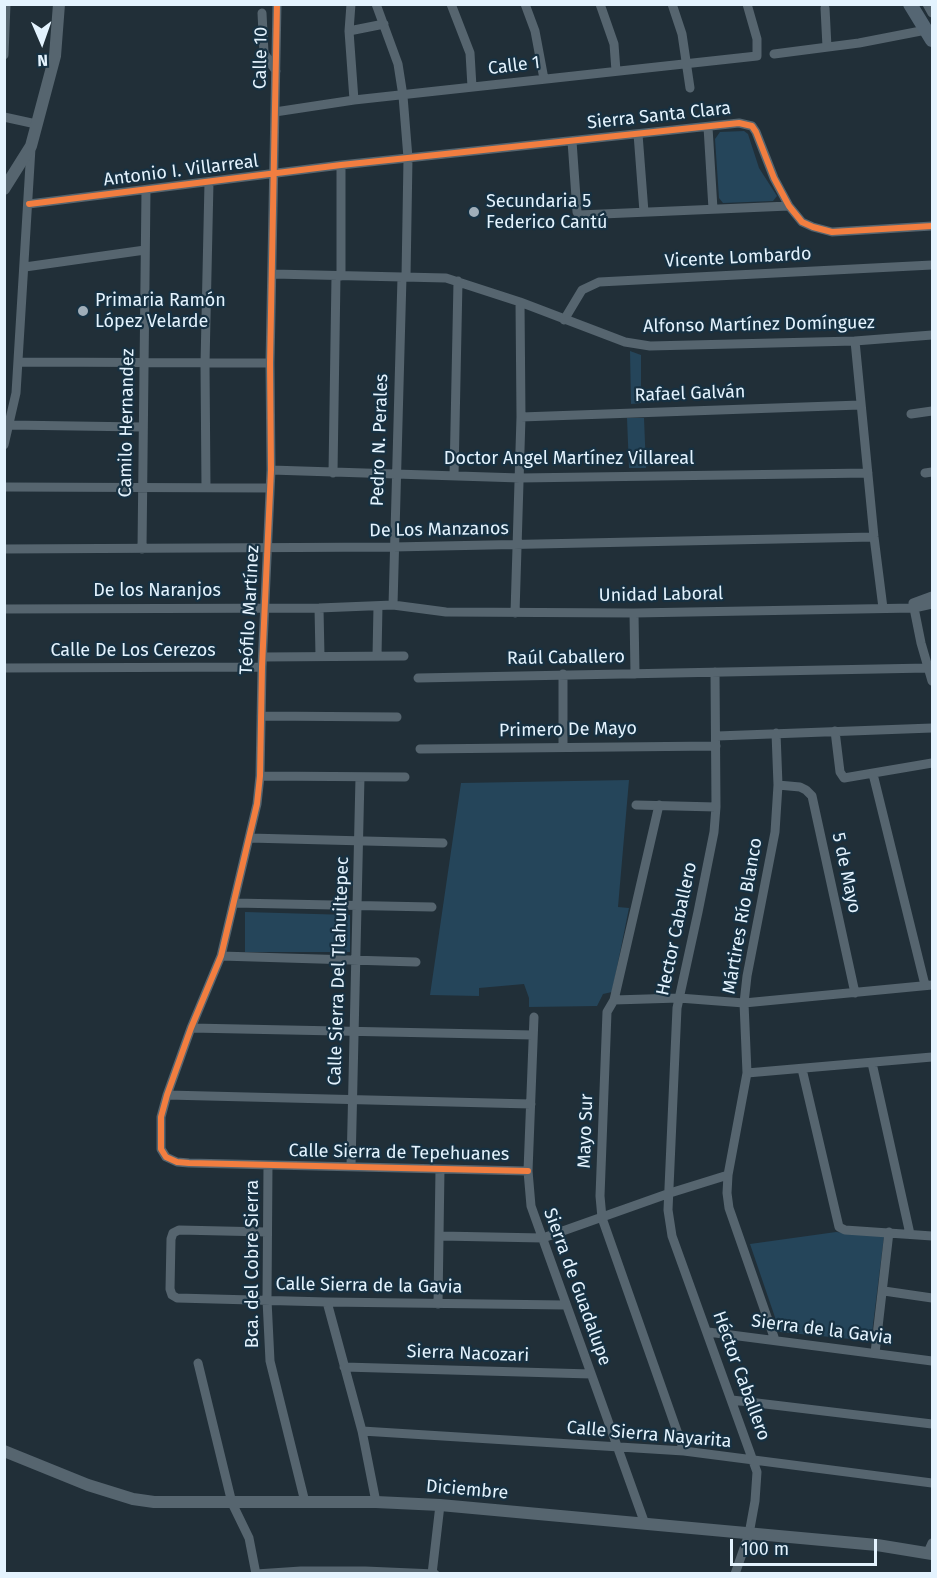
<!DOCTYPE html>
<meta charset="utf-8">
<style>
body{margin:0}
#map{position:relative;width:937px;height:1578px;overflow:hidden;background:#212f38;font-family:"Fira Sans",sans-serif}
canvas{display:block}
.frame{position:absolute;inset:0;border:6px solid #e4f3fe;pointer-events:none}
.north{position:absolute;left:12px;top:12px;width:60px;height:60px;-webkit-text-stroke:4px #173142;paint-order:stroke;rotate:178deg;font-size:16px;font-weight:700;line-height:24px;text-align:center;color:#e4f3fe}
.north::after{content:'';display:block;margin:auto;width:21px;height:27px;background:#e4f3fe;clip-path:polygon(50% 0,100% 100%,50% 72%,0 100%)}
.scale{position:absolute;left:730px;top:1539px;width:147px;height:27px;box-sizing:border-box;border:3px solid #e4f3fe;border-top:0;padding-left:8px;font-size:18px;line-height:21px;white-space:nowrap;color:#e4f3fe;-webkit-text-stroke:4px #173142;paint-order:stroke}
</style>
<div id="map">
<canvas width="937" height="1578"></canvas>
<div class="frame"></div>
<div class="north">N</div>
<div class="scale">100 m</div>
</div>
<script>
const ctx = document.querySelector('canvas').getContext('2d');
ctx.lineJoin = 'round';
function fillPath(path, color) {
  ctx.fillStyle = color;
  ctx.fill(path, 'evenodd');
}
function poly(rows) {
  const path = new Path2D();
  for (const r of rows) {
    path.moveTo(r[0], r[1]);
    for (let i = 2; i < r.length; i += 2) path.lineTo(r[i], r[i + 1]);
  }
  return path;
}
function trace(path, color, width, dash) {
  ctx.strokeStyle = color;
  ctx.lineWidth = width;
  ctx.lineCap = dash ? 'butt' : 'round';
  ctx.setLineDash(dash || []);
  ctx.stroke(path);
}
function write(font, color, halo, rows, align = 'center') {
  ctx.font = font + ' "Fira Sans",sans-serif';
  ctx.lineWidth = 4.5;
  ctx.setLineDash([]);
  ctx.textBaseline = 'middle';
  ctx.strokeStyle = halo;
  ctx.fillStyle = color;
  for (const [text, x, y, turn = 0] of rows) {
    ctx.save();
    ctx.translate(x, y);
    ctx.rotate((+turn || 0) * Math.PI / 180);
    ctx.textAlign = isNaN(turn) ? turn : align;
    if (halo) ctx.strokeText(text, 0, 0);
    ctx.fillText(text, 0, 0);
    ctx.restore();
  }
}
const green = poly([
 [744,131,748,134,759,168,777,196,773,201,723,203,719,198,715,139,720,132],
 [630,351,641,355,641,403,631,404],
 [627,418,644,418,646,468,629,468],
 [629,780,618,907,629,908,612,992,603,994,597,1006,529,1007,529,998,524,984,479,988,479,996,430,995,461,783],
 [245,912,350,915,350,952,245,952],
 [836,1232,884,1236,871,1341,780,1332,750,1244]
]);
const minor = poly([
 [277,4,270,363,271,470,262,667,260,776,257,804,221,956,191,1028,167,1095,161,1117,161,1149,166,1157,177,1162,189,1163,528,1171],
 [351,4,349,31,354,100],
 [376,4,398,64,403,96,408,158,406,277],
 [451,4,470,53,472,87],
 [525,4,535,31,544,79],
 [600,4,614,44,616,71],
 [672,4,682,34,690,88],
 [927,4,932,13],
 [825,8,827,47],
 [262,13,264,53,276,71],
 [349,31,384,24],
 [774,54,859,43,926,30],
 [4,55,6,4],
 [275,112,354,100,757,56,757,39,747,4],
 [4,117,36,124],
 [708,127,713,209],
 [638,134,644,212],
 [572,141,577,212,579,215,789,206],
 [29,204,341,165,739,123,752,126,756,132,774,178,789,206,802,222,813,227,832,232,932,226],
 [25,267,145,250],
 [273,274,446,278,520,302,625,342,650,346,855,341,932,335],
 [341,276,341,165],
 [564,320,582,290,599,282,932,265],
 [855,341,874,537,883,608],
 [19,362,270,363],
 [911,414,932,411],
 [521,417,860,405],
 [9,425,142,427],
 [4,445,16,393,31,148],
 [271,470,520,478,868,473],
 [333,473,336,276],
 [925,473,932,472],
 [454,476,458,281],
 [4,487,270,488],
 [206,488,205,364,209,182],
 [4,549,393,547,874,537],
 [142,549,146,190],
 [913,603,921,643,932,681],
 [913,603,932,596],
 [393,605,402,277],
 [319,608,320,656],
 [4,609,319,608,393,605,446,612,634,613,914,608,932,604],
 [515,613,521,417,520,302],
 [634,613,635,674],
 [377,656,378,606],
 [263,657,404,656],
 [4,668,262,667],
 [715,672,716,807,714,832,698,912,677,1008,668,1210,672,1236,757,1472,755,1501,749,1534,735,1574],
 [418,678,928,668],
 [261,716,397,717],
 [835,731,840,772,844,778,932,763],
 [717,736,932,728],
 [563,747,563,674],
 [420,749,716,746],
 [873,774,925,985],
 [260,776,405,777],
 [778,785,800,787,806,790,812,796,855,993],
 [636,805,716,807],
 [659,805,614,1000,607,1012,600,1196,602,1218,684,1451],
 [249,838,443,843],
 [234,903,432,907],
 [221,956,416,962],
 [614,1000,679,998,744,1003,932,985],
 [534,1017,528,1171,531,1206,645,1524],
 [191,1028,533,1035],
 [872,1063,910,1234],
 [802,1069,839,1227,845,1230,932,1236],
 [747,1073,932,1057],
 [167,1095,531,1104],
 [268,1165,267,1300,270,1361,305,1502],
 [351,1166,360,777],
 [267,1232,179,1230,173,1233,171,1239,170,1289,172,1295,177,1298,327,1302,565,1305],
 [440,1236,543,1238,670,1193,728,1175],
 [884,1291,932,1298],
 [327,1302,362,1431,376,1502],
 [438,1304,440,1169],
 [708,1332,932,1361],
 [775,1340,729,1208,727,1193,728,1175,747,1073,744,1003,747,976,775,832,778,785,776,733],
 [875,1353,889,1232],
 [198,1363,232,1503,249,1538,256,1574],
 [344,1367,591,1374],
 [732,1400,932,1424],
 [362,1431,684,1451,932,1483],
 [928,1552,932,1543],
 [256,1574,301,1571,365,1571,435,1574],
 [432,1574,440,1505]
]);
const tertiary = poly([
 [4,189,31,146,55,56,59,4],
 [4,1451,88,1485,133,1499,154,1502,376,1502,440,1505,877,1545,932,1554]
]);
const secondary = poly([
 [910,4,932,40]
]);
const cycleway = poly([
 [277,4,270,363,271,470,262,667,260,776,257,804,221,956,191,1028,167,1095,161,1117,161,1149,166,1157,177,1162,189,1163,528,1171],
 [29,204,341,165,739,123,752,126,756,132,774,178,789,206,802,222,813,227,832,232,932,226]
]);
const markers = [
 [474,212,6,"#a0aeb9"],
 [83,311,6,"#a0aeb9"]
];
const streetNames = [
 ["Calle 10",261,58,-89],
 ["Calle 1",514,66,-7],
 ["Sierra Santa Clara",659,116,-6],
 ["Antonio I. Villarreal",181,171,-7],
 ["Vicente Lombardo",738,258,-3],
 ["Alfonso Martínez Domínguez",759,325,-1],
 ["Rafael Galván",690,394,-2],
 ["Camilo Hernandez",127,423,-89],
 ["Pedro N. Perales",380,440,-88],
 ["Doctor Angel Martínez Villareal",569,459],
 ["De Los Manzanos",439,530,-1],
 ["De los Naranjos",157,591],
 ["Unidad Laboral",661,595,-1],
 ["Teófilo Martínez",250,610,-87],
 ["Calle De Los Cerezos",133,651],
 ["Raúl Caballero",566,658,-1],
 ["Primero De Mayo",568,730,-1],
 ["5 de Mayo",846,873,78],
 ["Mártires Río Blanco",743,916,-80],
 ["Hector Caballero",677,929,-78],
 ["Calle Sierra Del Tlahuiltepec",339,971,-88],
 ["Mayo Sur",586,1131,-88],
 ["Calle Sierra de Tepehuanes",399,1153,1],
 ["Bca. del Cobre Sierra",253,1264,-90],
 ["Calle Sierra de la Gavia",369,1286,1],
 ["Sierra de Guadalupe",577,1287,70],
 ["Sierra de la Gavia",822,1330,7],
 ["Sierra Nacozari",468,1354,2],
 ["Héctor Caballero",741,1376,70],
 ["Calle Sierra Nayarita",649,1435,5],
 ["Diciembre",467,1490,5]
];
const poiNames = [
 ["Secundaria 5",486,202],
 ["Federico Cantú",486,223],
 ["Primaria Ramón",95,301],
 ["López Velarde",95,322]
];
fillPath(green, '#25455a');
trace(minor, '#56656f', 9);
trace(tertiary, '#56656f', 12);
trace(secondary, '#556673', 14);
trace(cycleway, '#f27e40', 6);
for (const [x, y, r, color] of markers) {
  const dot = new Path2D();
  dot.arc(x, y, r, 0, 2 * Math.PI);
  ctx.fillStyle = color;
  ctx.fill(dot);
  trace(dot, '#173142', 2);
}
write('18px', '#e4f3fe', '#173142', streetNames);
write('18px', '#e4f3fe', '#173142', poiNames, 'left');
</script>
